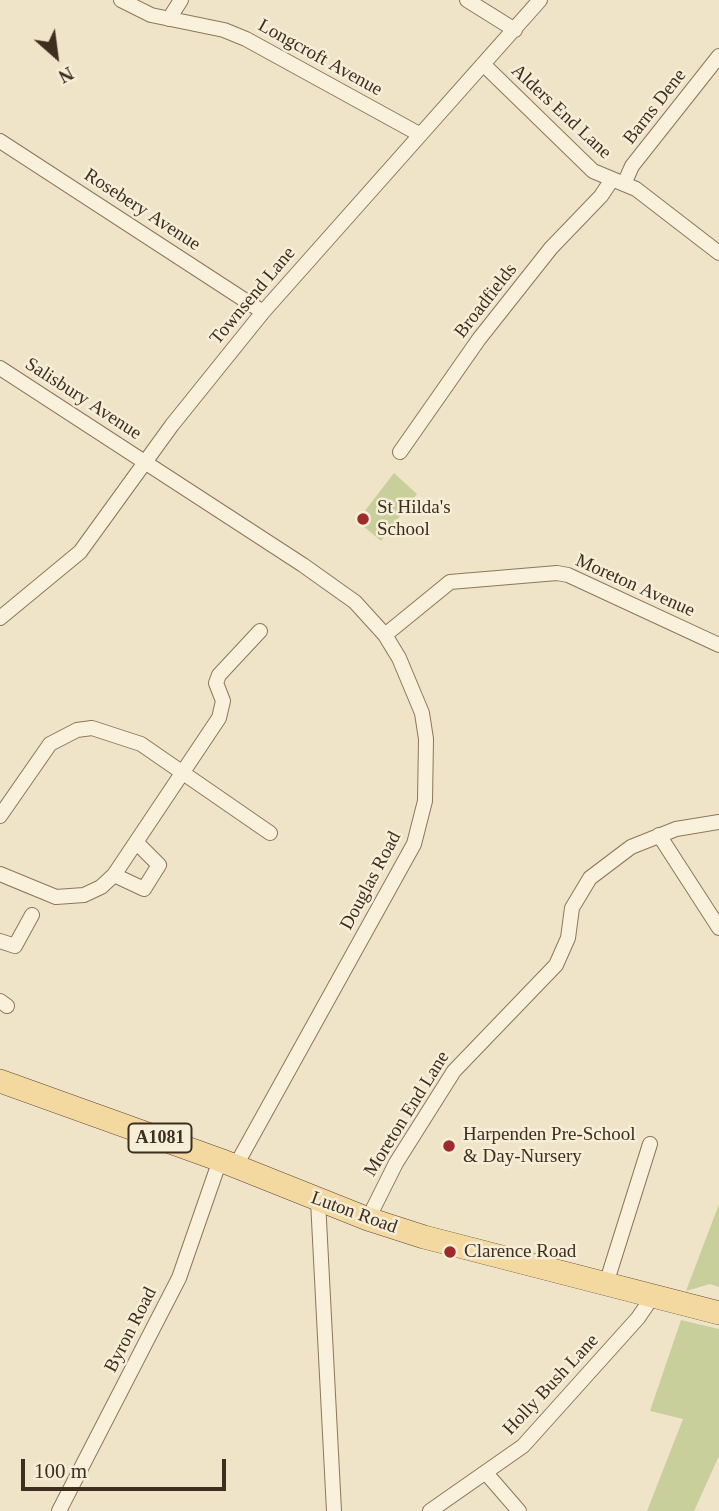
<!DOCTYPE html>
<style>
body{margin:0}
#map{position:relative;width:719px;height:1511px;overflow:hidden;background:#f0e4c8;font-family:Georgia,serif}
canvas{display:block}
.north{position:absolute;left:21px;top:21px;width:70px;height:70px;-webkit-text-stroke:5px #f7eed8;paint-order:stroke;rotate:152deg;font-size:19px;font-weight:700;line-height:28px;text-align:center;color:#3d2e20}
.north::after{content:'';display:block;margin:auto;width:24px;height:32px;background:#3d2e20;clip-path:polygon(50% 0,100% 100%,50% 72%,0 100%)}
.scale{position:absolute;left:21px;top:1459px;width:205px;height:32px;box-sizing:border-box;border:4px solid #3d2e20;border-top:0;padding-left:9px;font-size:21px;line-height:24px;white-space:nowrap;color:#3d2e20;-webkit-text-stroke:5px #f7eed8;paint-order:stroke}
</style>
<div id="map">
<canvas width="719" height="1511"></canvas>
<div class="north">N</div>
<div class="scale">100 m</div>
</div>
<script>
const ctx = document.querySelector('canvas').getContext('2d');
ctx.lineJoin = 'round';
function fillPath(path, color) {
  ctx.fillStyle = color;
  ctx.fill(path, 'evenodd');
}
function poly(rows) {
  const path = new Path2D();
  for (const r of rows) {
    path.moveTo(r[0], r[1]);
    for (let i = 2; i < r.length; i += 2) path.lineTo(r[i], r[i + 1]);
  }
  return path;
}
function trace(path, color, width, dash) {
  ctx.strokeStyle = color;
  ctx.lineWidth = width;
  ctx.lineCap = dash ? 'butt' : 'round';
  ctx.setLineDash(dash || []);
  ctx.stroke(path);
}
function write(font, color, halo, rows, align = 'center') {
  ctx.font = font + ' Georgia,serif';
  ctx.lineWidth = 5;
  ctx.setLineDash([]);
  ctx.textBaseline = 'middle';
  ctx.strokeStyle = halo;
  ctx.fillStyle = color;
  for (const [text, x, y, turn = 0] of rows) {
    ctx.save();
    ctx.translate(x, y);
    ctx.rotate((+turn || 0) * Math.PI / 180);
    ctx.textAlign = isNaN(turn) ? turn : align;
    if (halo) ctx.strokeText(text, 0, 0);
    ctx.fillText(text, 0, 0);
    ctx.restore();
  }
}
const green = poly([
 [394,473,417,494,381,541,357,521],
 [719,1204,719,1287,710,1284,686,1291],
 [681,1320,719,1329,719,1456,694,1511,647,1511,683,1419,650,1411]
]);
const minor = poly([
 [121,0,151,15,224,30,246,39,419,134],
 [467,0,515,30],
 [169,19,181,0],
 [483,64,593,171,636,189,719,253],
 [0,141,263,312],
 [624,184,632,166,719,56],
 [0,368,303,565,355,602,385,635,399,658,422,713,426,739,425,801,414,844,235,1167],
 [400,452,479,339,551,248,601,196,611,181],
 [0,618,80,552,172,425,263,312,540,0],
 [385,635,450,582,557,573,568,575,719,645],
 [0,816,50,744,77,730,92,728,141,744,270,833],
 [659,835,719,928],
 [0,874,56,897,84,895,101,887,114,875,219,718,223,701,216,683,219,675,260,631],
 [114,875,144,889,159,865,136,842],
 [0,941,15,946,32,915],
 [0,1001,7,1006],
 [318,1201,334,1511],
 [368,1219,396,1163,454,1071,556,965,568,938,572,908,590,878,631,847,676,829,719,822],
 [606,1284,650,1144],
 [486,1473,519,1511],
 [59,1511,179,1278,220,1160],
 [430,1511,523,1446,638,1318,653,1296]
]);
const primary = poly([
 [0,1081,220,1160,368,1219,424,1237,719,1313]
]);
const markers = [
 [363,519,7,"#9e2a2b"],
 [449,1146,7,"#9e2a2b"],
 [450,1252,7,"#9e2a2b"]
];
const shields = [
 [160,1138,63]
];
const shieldNames = [
 ["A1081",160,1138]
];
const streetNames = [
 ["Longcroft Avenue",320,58,29],
 ["Barns Dene",655,107,-52],
 ["Alders End Lane",561,112,43],
 ["Rosebery Avenue",142,210,33],
 ["Townsend Lane",253,296,-50],
 ["Broadfields",486,301,-52],
 ["Salisbury Avenue",83,399,33],
 ["Moreton Avenue",635,586,24],
 ["Douglas Road",371,881,-62],
 ["Moreton End Lane",407,1114,-58],
 ["Luton Road",354,1213,20],
 ["Byron Road",131,1330,-63],
 ["Holly Bush Lane",551,1385,-47]
];
const poiNames = [
 ["St Hilda's",377,508],
 ["School",377,530],
 ["Harpenden Pre-School",463,1135],
 ["& Day-Nursery",463,1157],
 ["Clarence Road",464,1252]
];
fillPath(green, '#c9cf9b');
trace(minor, '#8d765c', 16);
trace(primary, '#5b4430', 24);
trace(minor, '#faf1dc', 14);
trace(primary, '#f3d9a0', 23);
for (const [x, y, r, color] of markers) {
  const dot = new Path2D();
  dot.arc(x, y, r, 0, 2 * Math.PI);
  ctx.fillStyle = color;
  ctx.fill(dot);
  trace(dot, '#f7eed8', 2.5);
}
for (const [x, y, w] of shields) {
  const box = new Path2D();
  box.roundRect(x - w / 2, y - 14.5, w, 29, 5);
  ctx.fillStyle = '#f7eed8';
  ctx.fill(box);
  trace(box, '#3d2e20', 2);
}
write('bold 18px', '#3d2e20', null, shieldNames);
write('19px', '#3d2e20', '#f7eed8', streetNames);
write('19px', '#3d2e20', '#f7eed8', poiNames, 'left');
</script>
